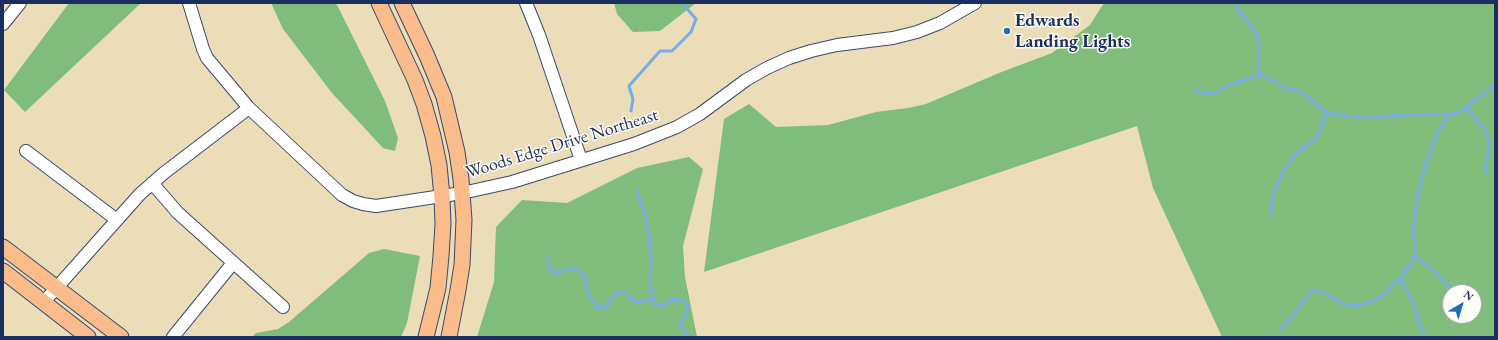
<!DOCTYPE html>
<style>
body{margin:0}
#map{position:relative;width:1498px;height:340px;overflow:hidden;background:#ecddb9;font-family:"EB Garamond",serif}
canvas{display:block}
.frame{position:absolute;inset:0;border:4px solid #1b2f5e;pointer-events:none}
.north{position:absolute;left:1442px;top:284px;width:40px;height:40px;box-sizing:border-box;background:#fdfcf7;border:1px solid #a3aaba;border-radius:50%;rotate:38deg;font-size:11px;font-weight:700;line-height:16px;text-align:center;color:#1b2f5e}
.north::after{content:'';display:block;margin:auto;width:14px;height:18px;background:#1f6fb2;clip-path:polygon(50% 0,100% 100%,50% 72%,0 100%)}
</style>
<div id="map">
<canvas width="1498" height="340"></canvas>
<div class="frame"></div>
<div class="north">N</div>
</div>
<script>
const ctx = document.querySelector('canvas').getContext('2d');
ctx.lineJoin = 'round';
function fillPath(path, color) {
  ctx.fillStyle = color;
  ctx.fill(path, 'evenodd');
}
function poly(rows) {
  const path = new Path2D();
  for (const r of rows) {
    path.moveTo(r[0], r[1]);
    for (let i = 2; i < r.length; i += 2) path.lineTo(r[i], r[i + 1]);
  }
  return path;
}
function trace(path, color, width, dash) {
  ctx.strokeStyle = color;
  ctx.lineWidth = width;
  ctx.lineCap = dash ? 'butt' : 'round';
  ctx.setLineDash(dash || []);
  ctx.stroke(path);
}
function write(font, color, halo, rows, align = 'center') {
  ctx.font = font + ' "EB Garamond",serif';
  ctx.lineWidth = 3;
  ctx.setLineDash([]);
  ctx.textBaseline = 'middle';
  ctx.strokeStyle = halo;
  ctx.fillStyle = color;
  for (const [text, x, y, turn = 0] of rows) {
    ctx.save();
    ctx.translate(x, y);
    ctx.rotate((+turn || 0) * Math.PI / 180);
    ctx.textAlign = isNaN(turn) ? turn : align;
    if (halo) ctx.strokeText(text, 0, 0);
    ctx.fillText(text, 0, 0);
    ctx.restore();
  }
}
const forest = poly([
 [69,3,141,3,25,112,4,90],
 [271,3,336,3,385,101,398,138,395,151,383,148,332,93,283,29],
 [614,3,696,3,660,31,633,32,617,14],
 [1104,3,1495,3,1495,337,1222,337,1153,188,1137,126,704,272,724,119,749,104,776,127,828,125,876,112,908,108,926,104,999,73,1052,53,1090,25],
 [1450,292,1474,292,1474,316,1450,316],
 [689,157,703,169,683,246,685,277,697,337,477,337,494,282,496,227,522,200,567,203,637,168],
 [384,249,420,256,407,323,401,337,252,337,256,333,278,329,289,322,369,253]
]);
const stream = poly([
 [1235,3,1240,12,1255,32,1258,38,1259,43,1258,67,1260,74,1286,88,1296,90,1303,94,1328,113,1354,117,1381,117,1400,115,1450,114,1459,113,1486,91,1495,85],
 [1195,91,1209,94,1214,93,1237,82,1261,75],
 [1467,107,1476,120,1484,128,1488,136,1489,147,1485,173],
 [631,111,633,99,629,86,660,51,672,51,691,32,696,19,682,3],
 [637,190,645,214,649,238,651,255,650,283,655,306,663,306,670,300,678,299,686,303,688,306,687,313,680,324,682,328,689,337],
 [1271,215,1271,201,1281,176,1295,154,1313,141,1317,136,1323,123,1325,111],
 [548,256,549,268,552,272,560,272,567,268,577,270,583,274,590,298,598,308,606,307,614,296,619,292,625,292,633,301,640,302,653,298],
 [1414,256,1430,267,1455,292],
 [1400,278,1413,302,1424,337],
 [1280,330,1296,312,1308,295,1312,291,1317,290,1326,294,1344,304,1355,306,1370,302,1382,296,1401,277,1410,266,1414,256,1415,246,1413,231,1418,192,1426,163,1438,131,1450,114]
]);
const minor = poly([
 [189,3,203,49,207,58,249,108,342,195,353,201,363,204,376,206,462,193,512,182,634,144,677,127,700,114,746,80,767,68,789,58,811,51,837,45,893,38,917,32,940,23,975,3],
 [526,3,539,35,581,160],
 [3,24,20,3],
 [26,151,117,220],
 [152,183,178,213,283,307],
 [43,303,140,194,164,173,249,108],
 [173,337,233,263]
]);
const major = poly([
 [379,3,415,80,424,104,433,136,439,165,442,197,443,224,441,256,438,288,426,337],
 [402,3,427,56,444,97,457,152,461,179,464,220,462,265,458,290,449,337],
 [3,247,121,337],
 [3,271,88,337]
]);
const markers = [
 [1007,31,4,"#1f6fb2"]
];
const poiNames = [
 ["Edwards",1015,21],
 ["Landing Lights",1015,42]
];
const streetNames = [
 ["Woods Edge Drive Northeast",562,144,-17]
];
fillPath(forest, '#80bc7a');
trace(stream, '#78ace5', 3);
trace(minor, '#3a496c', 14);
trace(major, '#3a496c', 17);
trace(minor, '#fff', 12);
trace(major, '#fabc8b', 15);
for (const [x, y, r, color] of markers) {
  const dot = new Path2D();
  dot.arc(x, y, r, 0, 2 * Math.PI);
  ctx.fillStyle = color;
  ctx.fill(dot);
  trace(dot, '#fdfcf7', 1.5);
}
write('bold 18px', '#1b2f5e', '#fdfcf7', poiNames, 'left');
write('18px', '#1b2f5e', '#fdfcf7', streetNames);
</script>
